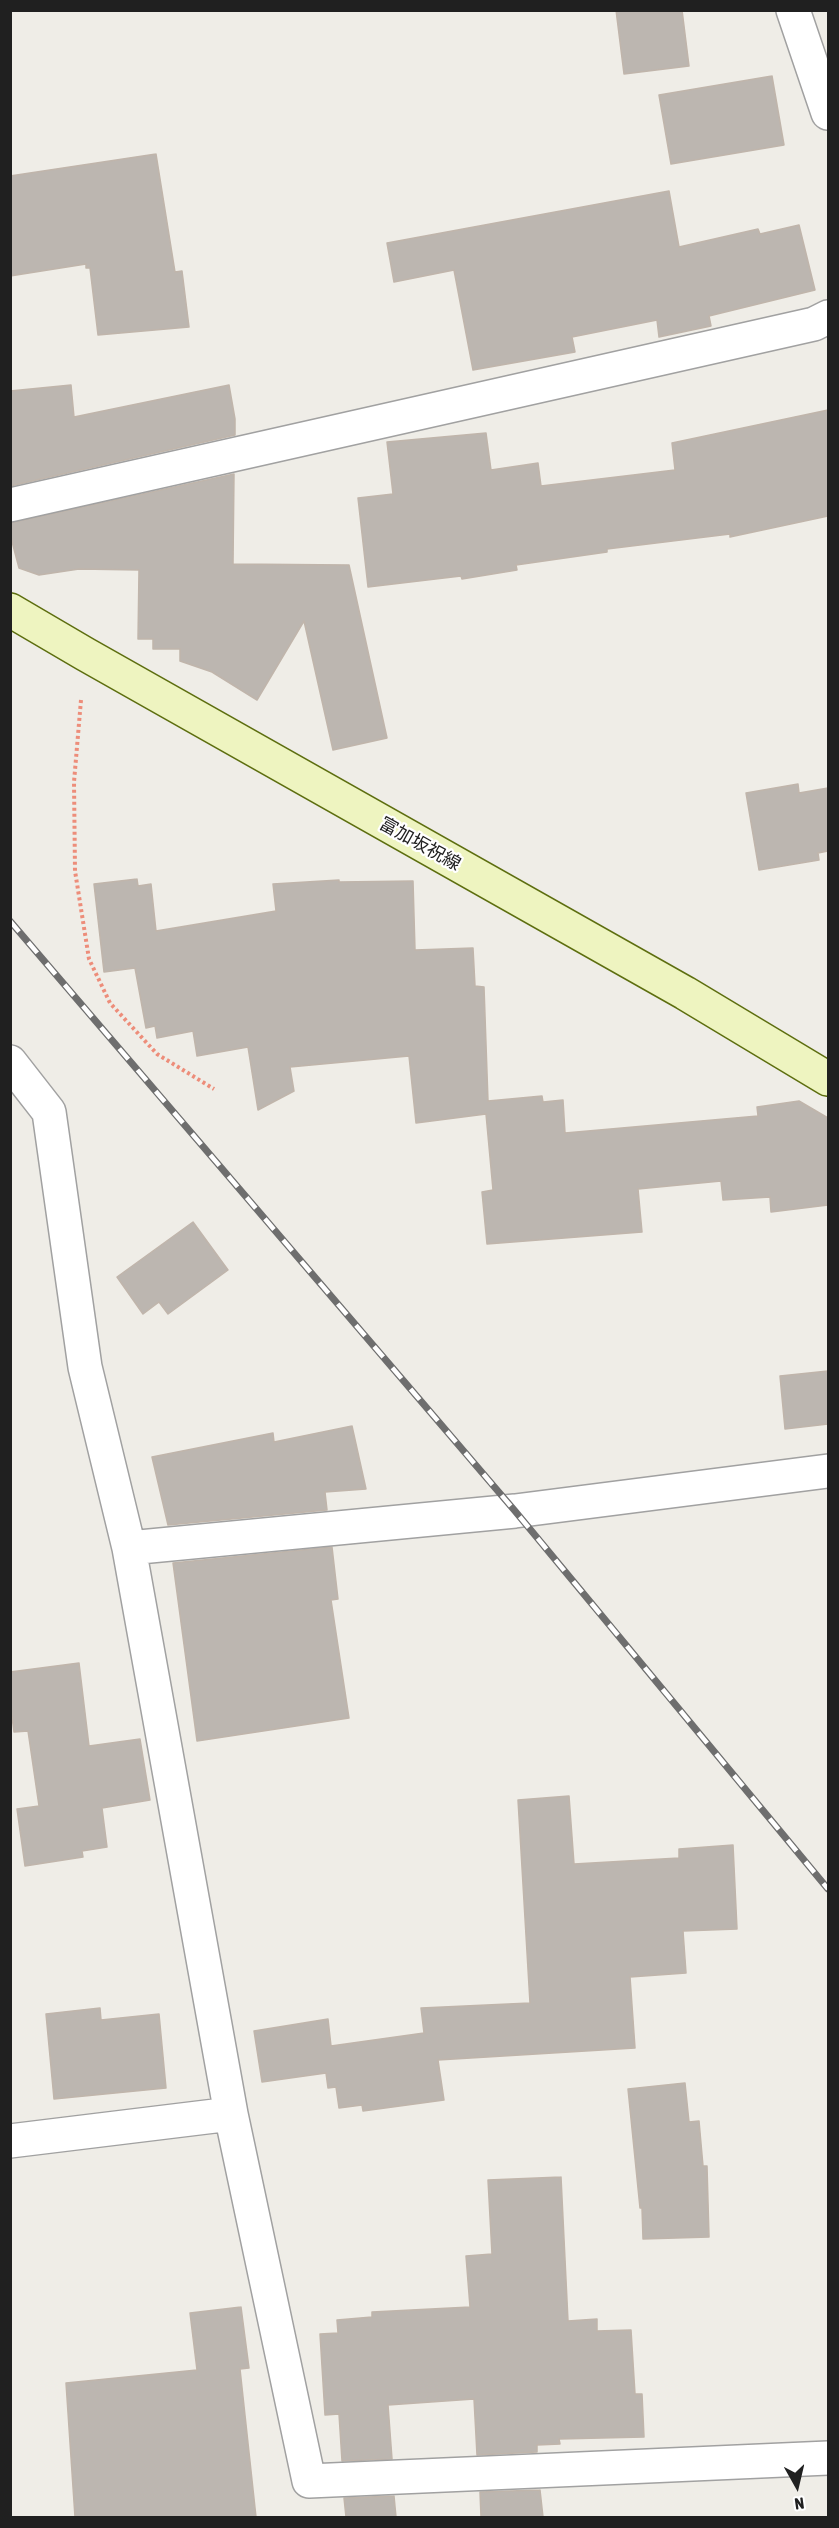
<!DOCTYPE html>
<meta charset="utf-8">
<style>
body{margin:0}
#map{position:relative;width:839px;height:2528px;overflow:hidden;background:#efede7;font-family:"Asap Condensed",sans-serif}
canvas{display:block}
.frame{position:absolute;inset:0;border:12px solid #202020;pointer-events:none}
.north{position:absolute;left:767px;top:2456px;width:60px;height:60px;-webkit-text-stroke:4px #fff;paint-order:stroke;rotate:172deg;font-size:16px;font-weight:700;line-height:24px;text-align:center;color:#202020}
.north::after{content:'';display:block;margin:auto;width:21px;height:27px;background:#202020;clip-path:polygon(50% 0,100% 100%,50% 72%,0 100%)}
</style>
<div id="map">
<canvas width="839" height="2528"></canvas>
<div class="frame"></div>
<div class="north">N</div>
</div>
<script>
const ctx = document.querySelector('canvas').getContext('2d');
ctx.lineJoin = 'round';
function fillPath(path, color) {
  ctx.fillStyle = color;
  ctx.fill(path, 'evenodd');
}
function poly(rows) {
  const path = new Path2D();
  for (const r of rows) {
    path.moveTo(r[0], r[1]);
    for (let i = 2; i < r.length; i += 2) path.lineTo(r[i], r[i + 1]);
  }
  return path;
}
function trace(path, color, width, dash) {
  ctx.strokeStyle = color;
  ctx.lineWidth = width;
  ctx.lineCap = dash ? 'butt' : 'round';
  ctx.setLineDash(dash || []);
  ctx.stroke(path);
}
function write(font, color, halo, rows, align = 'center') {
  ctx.font = font + ' "Asap Condensed","Noto Sans JP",sans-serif';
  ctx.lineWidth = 4.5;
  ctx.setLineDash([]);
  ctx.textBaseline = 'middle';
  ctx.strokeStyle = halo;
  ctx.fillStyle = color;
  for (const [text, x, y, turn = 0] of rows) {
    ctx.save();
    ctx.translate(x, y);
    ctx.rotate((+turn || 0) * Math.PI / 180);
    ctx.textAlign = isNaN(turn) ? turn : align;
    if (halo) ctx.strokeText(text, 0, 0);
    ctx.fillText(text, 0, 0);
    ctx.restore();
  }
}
const building = poly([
 [616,10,682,10,689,66,624,74,616,10],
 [772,76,784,145,671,164,659,95,772,76],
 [156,154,175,272,182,271,189,327,98,335,90,268,86,268,86,264,10,276,10,176,156,154],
 [669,191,679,247,758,229,760,234,799,225,815,290,709,316,711,326,659,337,657,320,572,337,575,352,473,370,454,270,394,282,387,243,669,191],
 [71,385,74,417,229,385,235,419,235,435,10,486,10,391,71,385],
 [828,410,828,516,730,537,730,534,607,549,607,552,516,565,517,570,462,579,461,576,368,587,358,498,393,494,387,442,486,433,491,470,538,463,541,486,675,470,672,443,828,410],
 [234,474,233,564,349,565,387,738,333,750,304,621,257,700,212,672,180,661,180,649,153,649,153,639,138,639,139,570,79,569,39,575,19,568,10,534,10,523,234,474],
 [798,784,799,793,828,788,828,851,818,853,819,860,759,870,746,793,798,784],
 [137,879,138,886,151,884,156,931,276,911,273,884,339,880,339,882,413,881,415,950,473,948,475,986,484,987,488,1101,542,1096,543,1102,563,1100,565,1133,758,1116,757,1107,799,1101,828,1118,828,1205,771,1212,770,1197,723,1200,721,1181,638,1189,642,1232,487,1244,482,1192,493,1190,486,1114,416,1123,409,1056,290,1067,294,1091,258,1110,248,1047,197,1056,193,1031,157,1038,155,1026,146,1028,135,968,104,972,94,884,137,879],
 [193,1222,228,1270,168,1314,159,1302,143,1314,117,1277,193,1222],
 [828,1371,828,1424,785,1429,780,1376,828,1371],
 [352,1426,366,1489,325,1492,327,1510,168,1525,152,1457,273,1433,274,1442,352,1426],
 [332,1547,338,1599,331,1600,349,1718,197,1741,173,1563,332,1547],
 [79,1663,89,1746,140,1739,150,1800,102,1808,107,1847,82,1851,83,1857,25,1866,17,1809,39,1806,28,1731,14,1732,10,1702,10,1672,79,1663],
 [569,1796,574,1864,679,1858,679,1849,733,1845,737,1929,683,1931,686,1973,630,1977,635,2048,438,2060,444,2100,363,2111,362,2105,339,2108,336,2087,328,2088,326,2073,262,2082,254,2031,328,2019,331,2046,424,2033,421,2008,530,2003,518,1800,569,1796],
 [100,2008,101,2020,159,2014,166,2088,54,2099,46,2014,100,2008],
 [685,2083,689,2122,699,2121,703,2166,707,2166,709,2237,643,2239,642,2208,640,2208,628,2089,685,2083],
 [561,2177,568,2321,597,2319,597,2331,631,2330,635,2394,642,2394,644,2437,559,2439,560,2444,537,2445,537,2452,477,2455,474,2399,388,2405,392,2459,342,2461,339,2414,325,2415,320,2334,338,2333,337,2320,372,2317,372,2312,470,2307,466,2256,492,2254,488,2180,561,2177],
 [241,2307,249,2368,240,2369,256,2517,75,2517,66,2383,197,2370,190,2313,241,2307],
 [540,2490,543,2517,481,2517,480,2492,540,2490],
 [394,2496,396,2517,346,2517,344,2498,394,2496]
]);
const path = poly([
 [81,700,74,782,75,871,89,959,110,1003,157,1054,214,1089]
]);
const minor = poly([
 [793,10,828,113],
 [10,505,814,324,828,317],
 [10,1062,49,1112,85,1367,129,1548,231,2114,309,2481,828,2458],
 [129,1548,515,1511,828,1471],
 [10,2141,231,2114]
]);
const secondary = poly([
 [10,610,85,654,685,993,828,1079]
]);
const rail = poly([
 [10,921,515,1511,828,1889]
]);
const streetNames = [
 ["富加坂祝線",420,844,29]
];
fillPath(building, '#bcb6b0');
trace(building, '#c0b5ab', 1.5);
trace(minor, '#a1a1a1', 36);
trace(secondary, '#5d6e0f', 36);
trace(path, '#ed8d7a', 4, [3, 3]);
trace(minor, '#fff', 33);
trace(secondary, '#eef4c0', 33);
trace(rail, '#6e6e6e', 7);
trace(rail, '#fff', 4.5, [14]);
write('18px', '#202020', '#fff', streetNames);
</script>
